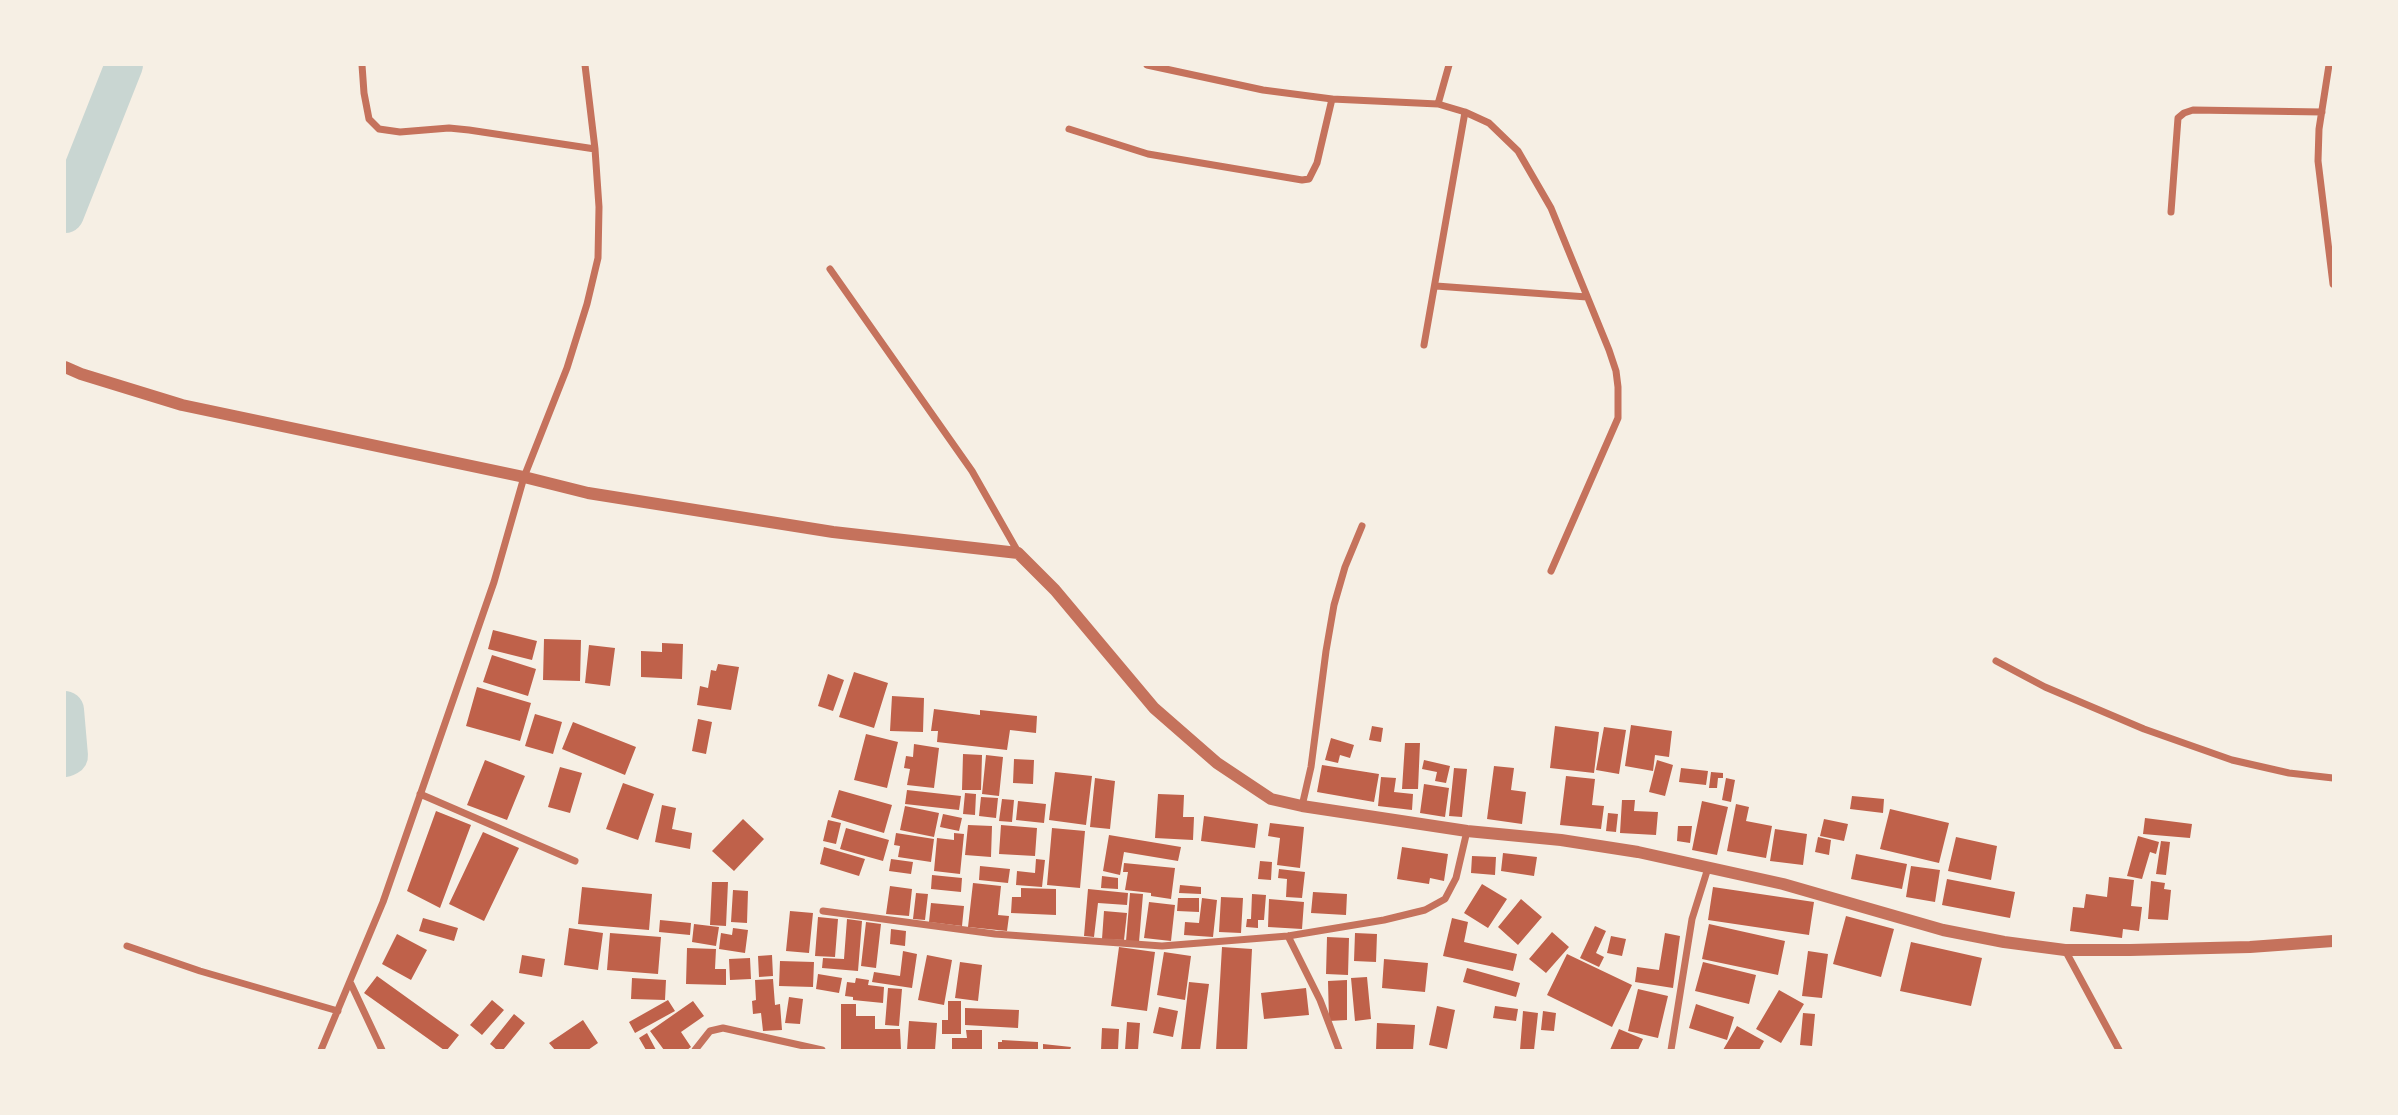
<!DOCTYPE html>
<style>
body{margin:0}
#map{position:relative;width:2398px;height:1115px;overflow:hidden;background:#f6efe4;font-family:Montserrat,sans-serif}
canvas{display:block}
.frame{position:absolute;inset:0;border:66px solid #f6efe4;pointer-events:none}
</style>
<div id="map">
<canvas width="2398" height="1115"></canvas>
<div class="frame"></div>
</div>
<script>
const ctx = document.querySelector('canvas').getContext('2d');
ctx.lineJoin = 'round';
function poly(rows) {
  const path = new Path2D();
  for (const r of rows) {
    path.moveTo(r[0], r[1]);
    for (let i = 2; i < r.length; i += 2) path.lineTo(r[i], r[i + 1]);
  }
  return path;
}
function trace(path, color, width, dash) {
  ctx.strokeStyle = color;
  ctx.lineWidth = width;
  ctx.lineCap = dash ? 'butt' : 'round';
  ctx.setLineDash(dash || []);
  ctx.stroke(path);
}
function fillPath(path, color) {
  ctx.fillStyle = color;
  ctx.fill(path, 'evenodd');
}
const river = poly([
 [65,214,124,65],
 [65,710,69,756,65,758]
]);
const building = poly([
 [493,630,537,641,532,660,488,649],
 [544,639,581,640,580,681,543,680],
 [662,643,683,644,682,679,641,677,641,651,662,652],
 [589,645,615,648,610,686,585,683],
 [492,655,536,669,528,696,483,682],
 [718,664,739,667,731,710,697,705,700,686,708,688,711,670,716,671],
 [854,672,888,683,874,728,839,717],
 [828,674,844,680,833,711,818,706],
 [477,687,531,703,520,741,466,726],
 [892,696,924,698,923,732,890,731],
 [934,709,980,715,980,710,1037,716,1036,733,1010,730,1007,750,937,742,938,731,931,731],
 [535,714,562,722,553,754,525,746],
 [698,719,712,722,706,754,692,751],
 [573,722,636,747,625,775,562,749],
 [1631,725,1672,731,1669,757,1655,755,1653,771,1625,766],
 [1372,726,1383,728,1381,742,1369,740],
 [1555,726,1599,732,1594,773,1550,768],
 [1604,727,1626,730,1619,774,1596,770],
 [866,734,898,742,887,788,854,780],
 [1331,738,1354,745,1350,758,1340,755,1338,763,1325,760],
 [1405,743,1420,743,1418,789,1402,789],
 [914,744,939,748,934,788,907,785,910,769,904,768,906,756,913,757],
 [963,754,982,755,981,790,962,790],
 [986,755,1003,757,999,796,982,794],
 [1014,759,1034,760,1033,784,1013,783],
 [485,760,525,776,507,820,467,805],
 [1424,760,1450,766,1446,783,1435,781,1437,772,1422,769],
 [1657,760,1673,765,1665,796,1649,792],
 [1322,765,1379,774,1374,802,1317,792],
 [1494,766,1514,768,1511,790,1526,792,1522,824,1487,819],
 [560,767,582,773,570,813,548,807],
 [1454,768,1467,769,1462,817,1449,816],
 [1681,768,1708,771,1706,785,1679,782],
 [1055,772,1092,776,1086,825,1049,820],
 [1711,772,1723,773,1723,778,1718,778,1717,788,1709,788],
 [1566,776,1595,779,1592,805,1604,806,1601,829,1560,825],
 [1381,777,1396,778,1394,792,1413,794,1412,810,1378,806],
 [1095,778,1115,781,1110,829,1090,827],
 [1726,778,1735,780,1731,802,1722,800],
 [623,783,654,794,638,840,606,829],
 [1424,784,1449,788,1445,817,1420,813],
 [839,790,892,805,884,833,831,817],
 [907,790,961,796,959,810,905,804],
 [965,793,976,794,975,815,963,814],
 [1158,794,1184,795,1183,817,1194,817,1193,840,1155,838],
 [1852,796,1884,799,1883,813,1850,809],
 [981,797,998,798,996,818,979,816],
 [1002,799,1014,800,1012,822,999,821],
 [1622,800,1635,800,1634,811,1658,812,1656,835,1620,833],
 [1018,801,1046,804,1044,823,1016,820],
 [1702,801,1728,807,1717,855,1692,850],
 [1736,804,1749,807,1746,821,1772,826,1766,858,1727,851],
 [662,805,676,808,672,829,692,833,690,849,655,842],
 [905,806,939,813,934,837,900,830],
 [1890,809,1949,823,1939,863,1880,849],
 [436,811,471,825,440,908,407,891],
 [1608,813,1618,814,1616,832,1606,831],
 [943,814,962,818,959,831,940,827],
 [1204,816,1258,824,1255,848,1201,841],
 [2145,818,2192,824,2190,838,2143,834],
 [743,819,764,839,734,871,712,851],
 [1824,819,1848,824,1844,841,1820,836],
 [828,820,841,823,836,844,823,841],
 [1270,823,1304,827,1300,868,1277,865,1280,838,1268,836],
 [968,825,992,826,991,857,965,855],
 [1001,825,1037,828,1035,856,999,854],
 [1678,826,1692,826,1690,843,1677,841],
 [846,828,889,840,883,861,840,849],
 [1052,828,1085,831,1080,888,1047,885],
 [1775,829,1807,834,1803,865,1770,861],
 [483,832,519,848,484,921,449,904],
 [896,833,934,839,931,862,898,857,900,846,894,845],
 [954,833,964,834,960,874,934,871,937,838,954,840],
 [1109,835,1181,847,1178,861,1124,852,1120,875,1103,871],
 [2138,836,2159,842,2156,854,2150,852,2142,879,2127,876],
 [1818,837,1831,840,1829,855,1815,852],
 [1956,837,1997,846,1991,880,1948,871],
 [2161,841,2170,842,2166,875,2156,874],
 [824,847,865,859,859,876,820,864],
 [1402,847,1448,854,1444,881,1430,878,1429,884,1397,879],
 [1503,853,1537,857,1534,876,1501,871],
 [1856,854,1907,864,1902,889,1851,879],
 [1472,856,1496,857,1495,875,1471,873],
 [891,859,913,862,911,874,889,871],
 [1036,859,1045,860,1042,887,1016,885,1017,871,1035,873],
 [1260,861,1272,862,1271,880,1258,879],
 [1124,863,1175,868,1171,899,1151,896,1151,893,1125,890,1128,872,1123,872],
 [980,866,1010,869,1008,883,979,880],
 [1911,866,1940,870,1935,902,1906,897],
 [1279,869,1305,872,1302,898,1286,897,1287,879,1278,878],
 [932,875,962,878,961,892,931,889],
 [1102,876,1118,878,1118,889,1101,888],
 [2109,877,2134,880,2131,906,2142,907,2139,931,2123,929,2122,938,2070,931,2073,907,2084,908,2086,894,2107,897],
 [1947,879,2015,892,2010,918,1942,905],
 [2151,881,2165,883,2164,889,2171,890,2168,920,2148,919],
 [712,882,728,882,726,926,710,925],
 [973,883,1001,886,998,915,1009,916,1007,931,968,927],
 [1482,884,1507,899,1488,928,1464,913],
 [1180,885,1201,887,1201,894,1179,893],
 [890,886,912,889,909,916,886,914],
 [582,887,652,894,649,930,578,924],
 [1713,887,1814,902,1809,935,1708,920],
 [1021,888,1056,889,1056,915,1011,913,1012,897,1021,897],
 [1088,889,1128,893,1127,905,1098,903,1094,937,1084,936],
 [733,890,748,891,747,923,731,922],
 [1313,892,1347,894,1346,915,1311,913],
 [916,893,928,894,925,920,913,919],
 [1130,893,1143,894,1139,942,1126,941],
 [1252,894,1266,895,1264,920,1258,920,1258,928,1246,927,1247,919,1251,919],
 [1221,897,1243,898,1241,933,1219,932],
 [1178,898,1199,898,1199,912,1177,911],
 [1202,898,1217,900,1213,937,1184,935,1185,922,1199,923],
 [1269,899,1304,902,1302,929,1268,927],
 [1521,899,1542,917,1518,945,1498,927],
 [1149,902,1175,905,1171,941,1144,938],
 [931,903,964,906,962,926,929,922],
 [790,911,813,913,809,953,786,951],
 [1104,911,1127,913,1124,940,1102,939],
 [1846,916,1894,929,1881,977,1833,964],
 [818,917,838,919,835,957,815,956],
 [423,918,458,928,454,941,419,931],
 [1452,918,1468,922,1464,942,1517,954,1513,971,1443,956],
 [847,919,862,921,858,971,822,968,823,958,844,959],
 [660,920,691,923,690,935,659,932],
 [866,922,881,924,876,968,861,966],
 [694,924,719,927,716,946,692,942],
 [1709,924,1785,941,1778,975,1702,959],
 [1595,926,1606,931,1596,953,1604,957,1599,967,1580,958],
 [569,928,603,933,598,970,564,965],
 [733,928,748,930,745,953,719,949,721,933,732,935],
 [891,929,906,931,905,946,890,944],
 [1552,932,1569,947,1546,973,1529,959],
 [610,933,661,937,658,974,607,970],
 [1355,933,1377,934,1376,962,1354,961],
 [1665,933,1680,936,1673,988,1635,982,1637,967,1659,970],
 [397,934,427,950,411,980,382,964],
 [1611,936,1626,939,1622,956,1607,953],
 [1327,937,1349,938,1348,975,1326,974],
 [1911,942,1982,958,1971,1006,1900,991],
 [1119,947,1155,952,1147,1011,1111,1006],
 [1222,947,1252,949,1247,1050,1216,1050],
 [687,948,716,949,715,969,726,969,726,985,686,984],
 [903,951,917,954,912,988,872,982,874,972,900,976],
 [1808,951,1828,954,1822,998,1802,996],
 [1164,952,1191,956,1185,1000,1157,995],
 [1567,954,1632,985,1612,1027,1547,995],
 [522,955,545,959,542,977,519,973],
 [772,955,773,976,759,977,758,956],
 [927,955,952,960,944,1005,918,1000],
 [750,958,751,979,730,980,729,959],
 [1384,959,1428,963,1425,992,1382,988],
 [780,961,814,962,813,987,779,986],
 [960,962,982,965,978,1001,955,998],
 [1703,962,1756,975,1749,1004,1695,991],
 [1467,968,1520,983,1516,997,1463,982],
 [818,974,842,978,839,993,816,989],
 [377,976,459,1035,447,1050,444,1050,364,993],
 [1367,977,1371,1019,1355,1021,1351,978],
 [632,978,666,980,665,1000,631,999],
 [856,978,869,980,868,985,884,987,883,1003,853,1000,853,997,845,996,847,982,855,983],
 [773,979,775,1005,780,1004,782,1030,763,1031,761,1013,753,1014,752,1001,756,1000,755,980],
 [1347,980,1347,1020,1329,1021,1328,981],
 [1189,982,1209,984,1200,1050,1181,1050],
 [888,988,902,989,899,1026,885,1025],
 [1306,988,1309,1015,1264,1019,1261,993],
 [1638,989,1668,996,1658,1038,1628,1031],
 [1779,990,1804,1004,1781,1043,1756,1029],
 [789,997,803,999,800,1024,785,1023],
 [492,1000,504,1010,482,1035,470,1025],
 [668,1000,675,1011,635,1033,629,1022],
 [693,1001,704,1016,681,1032,691,1047,687,1050,664,1050,650,1031],
 [948,1001,961,1001,961,1034,942,1034,942,1020,948,1020],
 [841,1004,856,1004,856,1016,875,1016,875,1029,900,1029,901,1050,841,1050],
 [1696,1004,1734,1017,1727,1040,1689,1028],
 [1437,1006,1455,1010,1447,1049,1429,1045],
 [1495,1006,1518,1009,1516,1021,1493,1018],
 [1159,1007,1178,1011,1173,1037,1153,1033],
 [965,1008,1019,1010,1018,1028,965,1025],
 [1523,1011,1538,1013,1534,1050,1520,1050],
 [1543,1011,1556,1013,1554,1031,1541,1030],
 [1803,1013,1815,1014,1812,1046,1800,1045],
 [514,1014,525,1023,503,1050,497,1050,490,1044],
 [583,1020,598,1043,588,1050,555,1050,549,1043],
 [909,1021,937,1023,935,1050,907,1050],
 [1127,1022,1140,1023,1138,1050,1125,1050],
 [1377,1023,1415,1025,1413,1050,1376,1050],
 [1737,1026,1764,1041,1759,1050,1723,1050],
 [1102,1028,1119,1029,1118,1050,1101,1050],
 [1619,1029,1643,1039,1638,1050,1610,1050],
 [966,1030,982,1030,982,1050,952,1050,952,1038,967,1038],
 [647,1033,656,1050,646,1050,639,1038],
 [1002,1040,1038,1042,1038,1050,998,1050,998,1042,1002,1042],
 [1043,1044,1071,1047,1070,1050,1043,1050]
]);
const minor = poly([
 [362,65,364,93,369,119,379,129,400,132,449,128,469,130,595,149],
 [1147,65,1263,90,1332,99,1438,104,1465,112,1489,123,1518,151,1551,208,1609,350,1616,371,1618,387,1618,418,1551,571],
 [2329,65,2319,129,2318,161,2333,284],
 [1438,104,1449,65],
 [1069,129,1148,154,1302,180,1309,179,1317,163,1332,99],
 [2171,212,2178,118,2184,113,2193,110,2322,112],
 [830,269,972,471,1018,552],
 [1436,286,1587,297],
 [1424,345,1465,112],
 [1996,661,2045,687,2144,729,2232,760,2289,773,2333,778],
 [420,794,575,861],
 [1302,806,1311,767,1326,651,1334,605,1345,567,1362,526],
 [823,911,995,934,1162,946,1288,936,1384,920,1425,910,1445,899,1456,878,1467,831],
 [1288,936,1320,1000,1339,1050],
 [127,946,200,971,338,1011],
 [2065,950,2119,1050],
 [351,984,382,1050],
 [321,1050,383,902,494,582,524,477,567,368,587,304,598,258,599,207,595,149,585,65],
 [695,1050,710,1031,723,1028,822,1050],
 [1671,1050,1692,919,1708,868]
]);
const tertiary = poly([
 [65,367,81,374,182,405,524,477,588,493,833,532,1018,553,1055,590,1154,708,1217,763,1271,799,1302,806,1467,831,1561,840,1638,852,1783,884,1943,930,2004,942,2065,950,2130,950,2250,947,2333,941]
]);
trace(river, '#c9d6d2', 38);
fillPath(building, '#bf614a');
trace(minor, '#c5725c', 7);
trace(tertiary, '#c5725c', 12);
</script>
